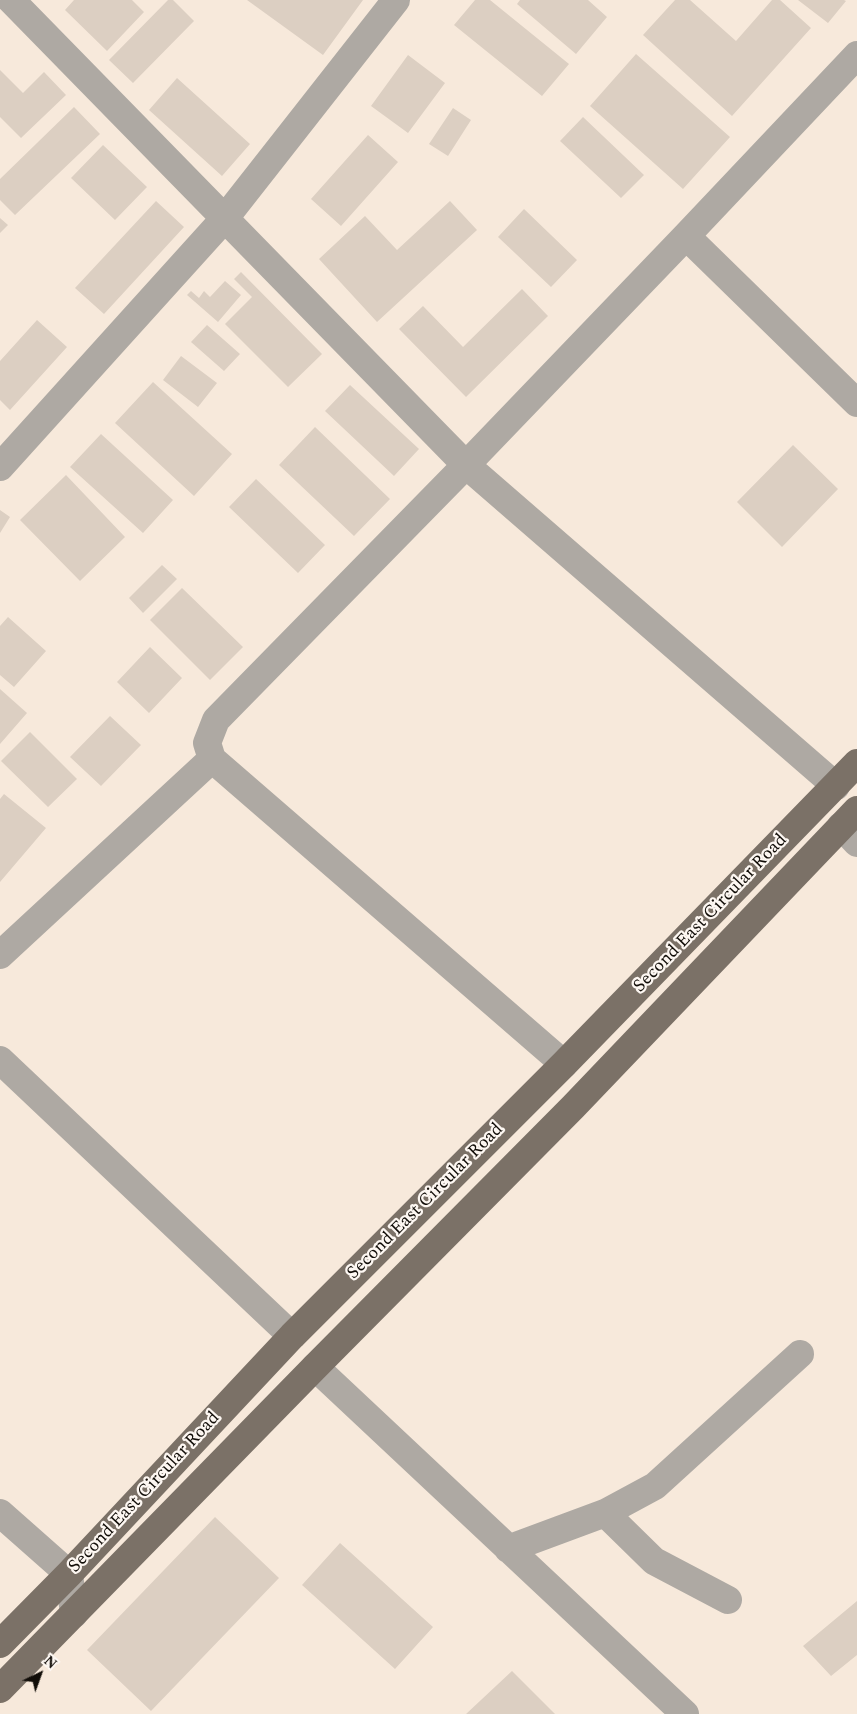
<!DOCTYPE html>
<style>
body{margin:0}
#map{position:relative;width:857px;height:1714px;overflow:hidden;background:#f7e9db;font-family:Spectral,serif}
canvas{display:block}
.north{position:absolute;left:15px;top:1649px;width:50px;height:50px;-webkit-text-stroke:4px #fdf7f2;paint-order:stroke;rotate:42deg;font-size:14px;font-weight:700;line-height:20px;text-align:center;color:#110d08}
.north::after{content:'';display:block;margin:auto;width:18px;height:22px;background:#110d08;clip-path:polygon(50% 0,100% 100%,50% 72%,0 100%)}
</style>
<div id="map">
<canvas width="857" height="1714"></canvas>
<div class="north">N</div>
</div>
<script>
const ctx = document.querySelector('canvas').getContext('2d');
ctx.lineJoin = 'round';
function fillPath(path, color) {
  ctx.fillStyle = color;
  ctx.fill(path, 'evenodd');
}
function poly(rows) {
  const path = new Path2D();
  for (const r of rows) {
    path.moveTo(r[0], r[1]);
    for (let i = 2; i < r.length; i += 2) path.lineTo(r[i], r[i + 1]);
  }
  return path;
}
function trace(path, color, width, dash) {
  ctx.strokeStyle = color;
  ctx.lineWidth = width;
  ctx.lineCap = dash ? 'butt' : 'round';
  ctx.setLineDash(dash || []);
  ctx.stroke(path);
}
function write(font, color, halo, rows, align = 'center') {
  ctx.font = font + ' Spectral,serif';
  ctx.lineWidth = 4.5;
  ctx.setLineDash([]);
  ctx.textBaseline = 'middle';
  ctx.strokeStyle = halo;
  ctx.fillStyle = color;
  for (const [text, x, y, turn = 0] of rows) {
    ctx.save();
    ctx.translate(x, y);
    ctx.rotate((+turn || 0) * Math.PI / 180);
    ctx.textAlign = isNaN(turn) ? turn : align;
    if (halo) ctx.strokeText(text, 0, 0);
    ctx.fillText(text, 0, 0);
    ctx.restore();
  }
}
const building = poly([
 [74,0,132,0,144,12,107,51,65,10],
 [168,0,173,0,194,21,133,83,109,60],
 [247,0,363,0,323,55],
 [475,0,490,0,569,64,542,96,454,25],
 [520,0,588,0,607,17,576,54,517,4],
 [675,0,690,0,736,41,772,0,780,0,811,28,732,116,643,35],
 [798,0,844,0,846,1,828,23],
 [636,54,730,137,683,189,590,106],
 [408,55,445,83,408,133,371,106],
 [0,70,23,93,44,72,66,95,21,138,0,117],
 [177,78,250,144,222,176,149,110],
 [74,107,100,134,15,215,0,200,0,179],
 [453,108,471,120,448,156,429,144],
 [583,117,644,175,621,198,560,141],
 [368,135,398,162,341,226,311,199],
 [103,145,147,187,115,220,71,178],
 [156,201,184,227,104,314,75,288],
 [450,201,477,230,377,322,319,259,365,216,397,250],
 [524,209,577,260,551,287,498,237],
 [0,218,8,225,0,233],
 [241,272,322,354,288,387,225,324,252,297,234,279],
 [225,281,241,295,218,322,187,295,191,291,199,298,204,291,210,297],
 [522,289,548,316,466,397,399,329,423,306,463,347],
 [37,320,67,347,10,410,0,400,0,361],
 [207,325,240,354,224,371,191,342],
 [181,356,217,383,198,407,163,380],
 [153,382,232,454,194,496,115,423],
 [350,385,419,449,394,476,325,411],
 [315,427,390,499,354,536,279,465],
 [101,434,173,500,143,533,70,467],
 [793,445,838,489,782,547,737,502],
 [66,475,125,537,80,581,20,520],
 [256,479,325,545,298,573,229,507],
 [0,510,10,517,0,533],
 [162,565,177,579,143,613,129,598],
 [182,588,243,647,210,680,150,620],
 [8,617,46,651,14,687,0,675,0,626],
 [150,647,182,678,149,713,117,682],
 [0,689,27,713,0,744],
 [110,716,141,745,101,786,70,757],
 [30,732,77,779,48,807,1,761],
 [4,794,46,828,0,882,0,799],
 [215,1517,279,1578,151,1711,87,1650],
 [340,1543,433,1627,395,1669,302,1585],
 [857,1601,857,1655,831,1676,803,1646],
 [512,1671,555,1714,466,1714]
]);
const minor = poly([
 [11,0,466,465,836,786],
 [686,236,857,403],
 [0,467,225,218,396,0],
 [841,826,857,843],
 [0,955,212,759],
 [0,1060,292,1336],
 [564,1064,212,759,207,743,216,720,466,465,686,236,857,55],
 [315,1367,685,1714],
 [0,1513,69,1574,74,1614],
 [605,1513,654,1561,728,1600],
 [508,1549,605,1513,655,1486,800,1354]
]);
const major = poly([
 [0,1644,69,1574,292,1336,564,1064,857,763],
 [0,1689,315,1367,573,1107,857,810]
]);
const streetNames = [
 ["Second East Circular Road",711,914,-46],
 ["Second East Circular Road",426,1202,-45],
 ["Second East Circular Road",145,1493,-47]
];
fillPath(building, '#dccfc2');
trace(minor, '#aea9a3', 28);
trace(major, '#7b7167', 28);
write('18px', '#110d08', '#fdf7f2', streetNames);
</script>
